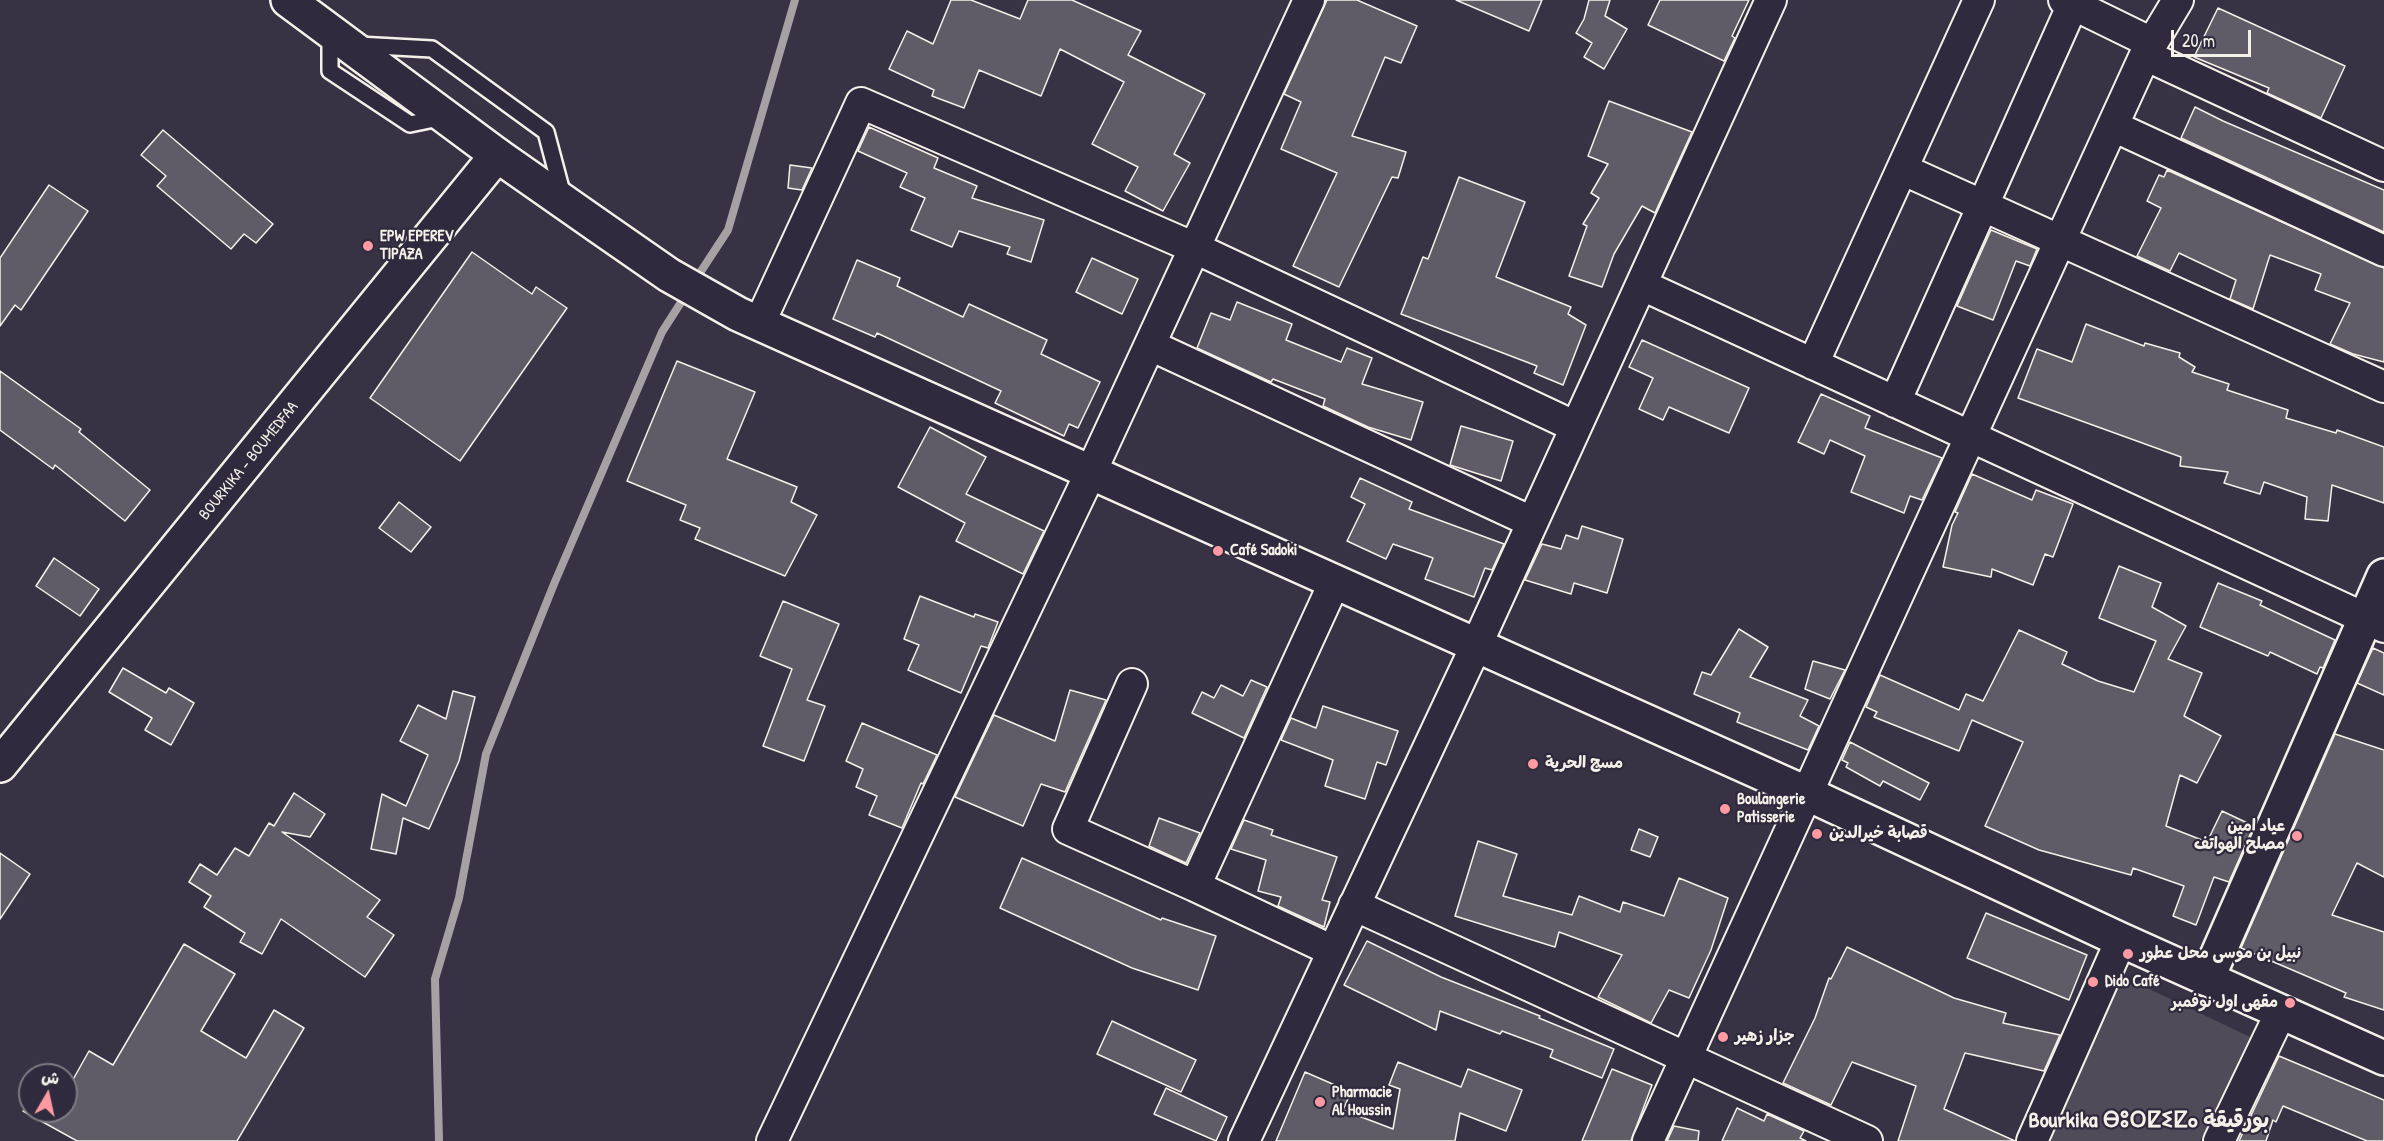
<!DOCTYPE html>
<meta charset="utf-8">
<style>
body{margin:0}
#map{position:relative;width:2384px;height:1141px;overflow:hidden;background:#373244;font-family:"Patrick Hand","Playpen Sans Arabic",sans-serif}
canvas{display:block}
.north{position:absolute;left:18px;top:1063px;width:60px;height:60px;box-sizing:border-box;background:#2f2a3d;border:2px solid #7e7a81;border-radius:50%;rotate:9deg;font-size:16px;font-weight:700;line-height:24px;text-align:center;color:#f4f1e8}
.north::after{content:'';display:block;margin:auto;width:21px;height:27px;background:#ff9aa2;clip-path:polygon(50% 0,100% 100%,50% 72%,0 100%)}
.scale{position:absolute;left:2171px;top:30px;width:80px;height:27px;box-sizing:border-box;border:3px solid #f4f1e8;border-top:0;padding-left:8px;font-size:18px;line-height:21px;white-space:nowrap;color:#f4f1e8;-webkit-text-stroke:4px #2f2a3d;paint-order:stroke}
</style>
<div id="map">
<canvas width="2384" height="1141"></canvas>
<div class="north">ش</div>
<div class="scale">20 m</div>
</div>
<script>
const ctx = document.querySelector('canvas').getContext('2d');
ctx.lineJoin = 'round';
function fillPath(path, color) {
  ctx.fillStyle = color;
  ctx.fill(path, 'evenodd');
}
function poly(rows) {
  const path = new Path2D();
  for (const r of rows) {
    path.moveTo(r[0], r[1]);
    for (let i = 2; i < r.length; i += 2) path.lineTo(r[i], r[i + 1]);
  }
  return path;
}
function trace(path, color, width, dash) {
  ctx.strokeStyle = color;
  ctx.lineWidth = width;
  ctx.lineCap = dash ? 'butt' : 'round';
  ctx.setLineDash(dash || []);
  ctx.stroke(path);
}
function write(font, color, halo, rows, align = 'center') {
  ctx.font = font + ' "Patrick Hand","Playpen Sans Arabic","Noto Sans Tifinagh",sans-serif';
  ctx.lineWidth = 4.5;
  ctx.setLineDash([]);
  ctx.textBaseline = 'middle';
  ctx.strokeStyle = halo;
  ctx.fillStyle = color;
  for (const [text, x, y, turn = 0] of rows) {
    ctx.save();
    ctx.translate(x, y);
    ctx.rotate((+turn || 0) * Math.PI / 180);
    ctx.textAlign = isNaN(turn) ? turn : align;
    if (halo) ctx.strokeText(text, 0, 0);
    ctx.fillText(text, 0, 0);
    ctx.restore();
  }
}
const green = poly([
 [2124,977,2250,1037,2200,1141,2043,1141]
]);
const stream = poly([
 [694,282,728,230,795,0],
 [439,1141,435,979,459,898,486,754,554,584,662,332,687,293]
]);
const building = poly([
 [951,0,971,0,1020,19,1028,0,1072,0,1141,31,1128,55,1205,94,1174,154,1190,163,1163,211,1125,191,1138,167,1092,144,1124,82,1060,49,1041,96,979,70,964,108,932,96,934,90,889,69,907,31,933,44,951,0],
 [1327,0,1357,0,1417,26,1401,63,1385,57,1352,136,1406,152,1398,178,1392,177,1339,287,1293,266,1337,173,1281,149,1301,102,1284,94,1327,0],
 [1456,0,1542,0,1529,31,1456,0],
 [1589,0,1610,0,1605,16,1627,29,1604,69,1584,57,1592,43,1576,33,1584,19,1589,0],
 [1660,0,1749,0,1732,36,1735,38,1724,61,1648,25,1660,0],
 [2218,8,2345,66,2321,118,2267,93,2269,88,2194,57,2218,8],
 [1609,101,1692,132,1655,213,1642,206,1614,254,1602,287,1569,276,1587,226,1583,224,1599,198,1591,193,1608,164,1588,156,1609,101],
 [2195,107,2223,121,2384,190,2384,232,2181,138,2195,107],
 [869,127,938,158,934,168,977,186,972,198,1044,220,1031,262,1007,254,1010,247,959,231,952,247,911,230,925,198,900,187,907,173,858,151,869,127],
 [163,130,273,224,256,243,244,234,231,249,157,186,166,176,141,155,163,130],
 [790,165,812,168,802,190,788,188,790,165],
 [2167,170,2384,268,2384,362,2353,354,2330,344,2350,303,2315,290,2321,274,2270,255,2253,309,2230,299,2236,280,2179,253,2170,271,2137,256,2161,208,2147,201,2159,175,2164,177,2167,170],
 [1459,177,1525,202,1496,277,1571,307,1568,314,1586,325,1563,385,1534,373,1537,366,1401,314,1423,257,1428,259,1459,177],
 [49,185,88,211,21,310,15,305,0,326,0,258,49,185],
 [1991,230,2037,249,2030,266,2016,261,1993,320,1957,306,1991,230],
 [472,252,532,294,536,287,567,308,460,461,370,398,472,252],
 [1092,258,1138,279,1122,314,1076,292,1092,258],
 [857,260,900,278,897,286,963,317,969,304,1047,340,1041,354,1100,382,1078,428,1069,424,1064,436,995,403,1001,391,877,333,875,337,833,319,857,260],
 [1237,302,1292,324,1286,340,1341,362,1347,348,1372,358,1362,384,1423,402,1411,440,1368,427,1323,406,1325,399,1273,379,1271,382,1197,348,1211,313,1230,320,1237,302],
 [2086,324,2144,346,2145,343,2180,353,2179,357,2195,367,2192,372,2229,384,2227,390,2288,410,2286,418,2336,433,2337,430,2384,447,2384,503,2332,485,2328,521,2305,519,2307,497,2264,482,2260,494,2224,483,2228,472,2180,466,2181,457,2018,398,2037,349,2072,362,2086,324],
 [1642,340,1749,388,1729,433,1669,407,1663,420,1639,409,1653,378,1629,367,1642,340],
 [677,361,755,392,727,459,797,487,791,502,817,515,785,576,695,539,700,528,680,520,686,505,627,481,677,361],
 [0,371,81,429,79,432,150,490,125,521,55,465,53,469,0,430,0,371],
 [1821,394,1870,416,1865,428,1942,458,1922,500,1910,496,1904,513,1851,492,1865,456,1830,440,1824,454,1798,442,1821,394],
 [1461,426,1513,441,1501,481,1450,465,1461,426],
 [930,427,986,457,966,494,1044,531,1023,574,956,541,965,523,898,487,930,427],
 [1972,474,2032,500,2036,490,2073,504,2053,557,2045,554,2033,585,1992,569,1991,577,1943,567,1952,525,1958,513,1955,512,1972,474],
 [1360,478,1412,502,1409,509,1504,544,1492,570,1485,568,1474,597,1425,579,1433,558,1393,544,1386,559,1347,541,1365,504,1351,497,1360,478],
 [399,502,431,527,411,552,379,528,399,502],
 [1582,526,1623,539,1607,593,1574,583,1571,594,1525,580,1542,544,1561,549,1566,535,1578,539,1582,526],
 [54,558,99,589,80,616,36,586,54,558],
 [2119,566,2161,583,2152,607,2186,626,2168,659,2202,673,2184,716,2221,736,2197,783,2180,775,2166,826,2207,842,2222,811,2254,826,2229,882,2214,877,2196,925,2173,916,2184,886,2133,868,2131,875,2039,850,1985,826,2023,742,1972,720,1959,751,1874,717,1877,712,1866,707,1880,675,1959,710,1966,694,1983,701,2019,630,2067,652,2062,664,2098,681,2134,692,2156,641,2099,618,2119,566],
 [2218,583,2262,601,2260,605,2335,640,2323,668,2320,667,2317,674,2270,652,2268,656,2200,627,2218,583],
 [920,596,974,617,975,614,998,622,988,648,981,646,961,693,908,670,919,645,904,639,920,596],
 [783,601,839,624,807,700,825,706,804,761,763,746,792,669,760,656,783,601],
 [1739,629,1768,647,1750,677,1808,700,1800,716,1819,726,1808,750,1737,722,1740,713,1694,694,1702,672,1711,675,1739,629],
 [2373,648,2384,653,2384,695,2357,683,2373,648],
 [1813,661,1845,670,1830,699,1805,689,1813,661],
 [123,668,166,693,169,688,194,703,171,745,145,730,152,718,109,692,123,668],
 [1251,680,1267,687,1244,738,1192,713,1202,692,1214,698,1221,685,1243,696,1251,680],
 [1070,690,1106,700,1065,792,1041,784,1023,826,955,797,994,715,1055,741,1070,690],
 [453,691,475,697,459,761,429,829,403,818,396,854,371,849,382,794,406,806,428,755,400,741,418,705,446,719,453,691],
 [1323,706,1398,731,1386,765,1377,762,1365,799,1325,786,1333,760,1281,740,1291,718,1316,728,1323,706],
 [862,723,937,755,923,784,921,783,902,828,869,815,877,796,856,787,863,769,846,761,862,723],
 [2335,734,2384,750,2384,877,2357,863,2332,915,2384,932,2384,1010,2344,997,2346,993,2241,948,2335,734],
 [1850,742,1929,783,1920,800,1883,781,1880,786,1846,767,1848,763,1842,760,1850,742],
 [294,793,325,814,310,837,282,832,380,900,367,917,394,935,365,977,281,919,262,954,240,942,245,933,204,907,211,896,189,882,200,864,217,875,235,848,249,856,269,823,274,826,294,793],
 [1159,818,1200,833,1186,863,1149,846,1159,818],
 [1244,820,1273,830,1271,835,1337,857,1322,900,1330,902,1324,927,1278,906,1281,897,1258,891,1266,860,1231,849,1244,820],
 [1639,829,1658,837,1650,857,1631,850,1639,829],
 [1478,841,1517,854,1503,896,1572,915,1579,896,1620,912,1623,902,1664,916,1679,878,1728,898,1711,950,1689,998,1669,990,1651,1023,1598,997,1622,955,1559,932,1555,947,1455,916,1478,841],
 [0,853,30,874,0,919,0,853],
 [1022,858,1161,920,1162,918,1216,936,1198,990,1132,968,1000,908,1022,858],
 [1986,913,2087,955,2069,1000,1967,958,1986,913],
 [1367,941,1441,977,1540,1016,1539,1018,1614,1049,1602,1078,1550,1057,1553,1050,1502,1031,1500,1034,1440,1011,1436,1030,1344,985,1367,941],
 [184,944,235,974,201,1031,246,1058,274,1010,304,1028,237,1141,77,1141,23,1111,66,1111,66,1092,89,1051,113,1065,184,944],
 [1847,947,1954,998,2006,1013,2003,1023,2060,1035,2044,1071,1965,1053,1944,1109,2015,1141,1898,1141,1916,1086,1852,1062,1831,1105,1783,1083,1815,1018,1829,978,1831,979,1847,947],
 [1112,1021,1196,1060,1181,1092,1097,1054,1112,1021],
 [2279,1056,2384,1100,2384,1141,2367,1141,2283,1106,2276,1122,2273,1120,2266,1141,2239,1141,2279,1056],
 [1398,1062,1461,1087,1468,1069,1522,1090,1506,1131,1460,1113,1455,1141,1276,1141,1305,1072,1351,1092,1343,1110,1393,1129,1400,1089,1389,1085,1398,1062],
 [1612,1069,1652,1085,1631,1141,1582,1141,1612,1069],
 [1166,1088,1227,1117,1216,1141,1154,1114,1166,1088],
 [1737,1108,1764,1121,1767,1114,1804,1131,1800,1138,1806,1141,1722,1141,1737,1108],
 [1674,1126,1699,1131,1698,1141,1667,1141,1674,1126]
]);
const lane = poly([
 [330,31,330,71,410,124,444,117],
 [358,45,432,49,546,132,563,196]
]);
const street = poly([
 [2064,0,2152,43],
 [2145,55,2384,166],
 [2113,126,2384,251],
 [1904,170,2384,387],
 [1642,285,2384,627],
 [760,322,861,103,1195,248,1576,427],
 [1150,345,1532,522],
 [1813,364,1979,0],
 [1895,402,2073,4],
 [1132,684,1068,829,1195,886],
 [1354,905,1867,1141],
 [1333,951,1195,886,1335,581],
 [772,1141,1090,474,1309,0],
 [1244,1141,1477,644,1771,0],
 [1648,1141,2145,55,2178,0],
 [2032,1141,2121,940],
 [2219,1141,2281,1012]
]);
const secondary = poly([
 [0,765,497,155],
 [2207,979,2384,576]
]);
const primary = poly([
 [288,0,497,155,597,225,669,275,738,314,1808,794,2121,940,2384,1058]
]);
const markers = [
 [368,246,6,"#ff9aa2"],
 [1218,551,6,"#ff9aa2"],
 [1533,764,6,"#ff9aa2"],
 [1725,809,6,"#ff9aa2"],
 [1817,834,6,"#ff9aa2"],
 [2297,836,6,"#ff9aa2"],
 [2128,954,6,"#ff9aa2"],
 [2093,982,6,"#ff9aa2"],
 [2290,1003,6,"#ff9aa2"],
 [1723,1037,6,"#ff9aa2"],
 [1320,1102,6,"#ff9aa2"]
];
const poiNames = [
 ["EPW EPEREV",380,237],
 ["TIPAZA",380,255],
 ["Café Sadoki",1230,551],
 ["مسج الحرية",1545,764],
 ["Boulangerie",1737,800],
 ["Patisserie",1737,818],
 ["عياد امين",2285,827,"right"],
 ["مصلح الهواتف",2285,845,"right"],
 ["قصابة خيرالدين",1829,834],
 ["نبيل بن موسى محل عطور",2140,954],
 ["Dido Café",2105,982],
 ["مقهى اول نوفمبر",2278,1003,"right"],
 ["جزار زهير",1735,1037],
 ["Pharmacie",1332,1093],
 ["Al Houssin",1332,1111]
];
const streetNames = [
 ["BOURKIKA - BOUMEDFAA",249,461,-51]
];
const districtNames = [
 ["Bourkika ⴱⵓⵔⵇⵉⵇⴰ بورقيقة",2149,1121]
];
fillPath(green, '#504b59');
trace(stream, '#a6a2a4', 8);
fillPath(building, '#5f5c67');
trace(building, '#f4f1e8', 1.5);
trace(lane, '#f4f1e8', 20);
trace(street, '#f4f1e8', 34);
trace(secondary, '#f4f1e8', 38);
trace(primary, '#f4f1e8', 38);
trace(lane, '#2f2a3d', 15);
trace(street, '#2f2a3d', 30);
trace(secondary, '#2f2a3d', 33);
trace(primary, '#2f2a3d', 33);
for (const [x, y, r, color] of markers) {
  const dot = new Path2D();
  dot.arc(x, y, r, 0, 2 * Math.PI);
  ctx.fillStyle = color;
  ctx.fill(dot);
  trace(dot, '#2f2a3d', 2);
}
write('bold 16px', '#f4f1e8', '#2f2a3d', poiNames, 'left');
write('16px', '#f4f1e8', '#2f2a3d', streetNames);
write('bold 22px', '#f4f1e8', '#2f2a3d', districtNames);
</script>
